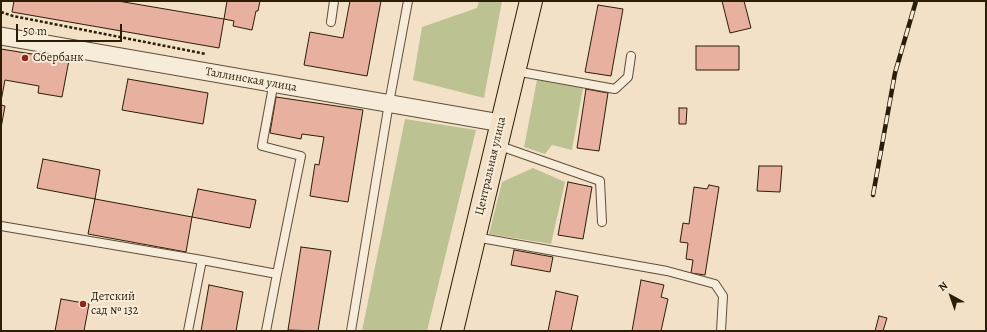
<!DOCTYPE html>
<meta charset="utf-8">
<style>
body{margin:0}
#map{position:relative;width:987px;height:332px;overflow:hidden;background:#f2e1c6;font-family:Alegreya,serif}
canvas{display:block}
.frame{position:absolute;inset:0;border:2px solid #2c1d07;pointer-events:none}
.north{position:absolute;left:931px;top:276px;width:40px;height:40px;-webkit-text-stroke:3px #f7ecda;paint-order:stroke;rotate:320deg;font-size:11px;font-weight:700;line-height:16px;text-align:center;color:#2c1d07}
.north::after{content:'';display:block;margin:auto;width:14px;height:18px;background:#2c1d07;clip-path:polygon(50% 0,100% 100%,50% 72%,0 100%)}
.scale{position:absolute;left:16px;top:24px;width:106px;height:18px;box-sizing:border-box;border:2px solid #2c1d07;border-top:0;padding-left:5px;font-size:12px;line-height:14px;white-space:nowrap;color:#2c1d07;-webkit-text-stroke:3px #f7ecda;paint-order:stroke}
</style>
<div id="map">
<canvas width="987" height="332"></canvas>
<div class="frame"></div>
<div class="north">N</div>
<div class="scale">50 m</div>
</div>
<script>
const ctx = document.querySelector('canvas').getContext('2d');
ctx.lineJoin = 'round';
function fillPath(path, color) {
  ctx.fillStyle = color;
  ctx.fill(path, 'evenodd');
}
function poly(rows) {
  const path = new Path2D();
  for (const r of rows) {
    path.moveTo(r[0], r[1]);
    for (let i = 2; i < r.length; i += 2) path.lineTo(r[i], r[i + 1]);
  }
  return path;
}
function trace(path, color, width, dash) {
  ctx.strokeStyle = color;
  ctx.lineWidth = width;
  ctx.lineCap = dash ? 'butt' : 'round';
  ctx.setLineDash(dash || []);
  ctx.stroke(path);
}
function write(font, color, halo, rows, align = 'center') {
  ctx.font = font + ' Alegreya,serif';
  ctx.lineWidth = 4;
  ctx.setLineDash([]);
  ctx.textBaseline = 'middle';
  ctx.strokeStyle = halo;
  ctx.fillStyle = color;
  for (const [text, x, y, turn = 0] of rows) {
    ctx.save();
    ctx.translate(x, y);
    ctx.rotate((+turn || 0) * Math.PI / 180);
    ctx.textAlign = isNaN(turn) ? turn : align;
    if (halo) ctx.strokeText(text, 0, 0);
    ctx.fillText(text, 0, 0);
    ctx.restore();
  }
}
const green = poly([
 [479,1,502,1,484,98,413,80,422,27,477,8],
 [537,80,583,88,572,150,552,145,545,154,524,147],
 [405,119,476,130,427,331,362,331],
 [533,168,565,182,551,244,489,234,502,182]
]);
const building = poly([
 [14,1,118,1,224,19,219,48,12,12,14,1],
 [227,1,260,1,258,11,256,11,252,30,233,26,234,21,224,19,227,1],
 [350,1,381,1,367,76,304,65,310,32,343,38,350,1],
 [722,1,744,1,751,28,730,33,722,1],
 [598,5,623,9,611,76,585,72,598,5],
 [696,46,739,46,739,70,696,70,696,46],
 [1,49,69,60,62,97,38,93,39,86,5,80,1,101,1,49],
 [128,79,208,93,203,124,122,110,128,79],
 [586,89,608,93,599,151,577,148,586,89],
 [276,97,363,110,348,202,310,196,315,164,319,165,324,137,302,134,301,139,270,133,276,97],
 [1,105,5,106,1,128,1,105],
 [679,108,687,108,686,124,679,124,679,108],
 [43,159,100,170,95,199,37,188,43,159],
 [759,166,782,166,780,192,757,191,759,166],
 [568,182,592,187,583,239,558,235,568,182],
 [709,185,719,187,705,275,691,273,693,260,686,259,688,243,680,242,683,223,689,224,694,187,707,189,709,185],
 [198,189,256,200,250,228,192,217,198,189],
 [95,199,192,217,186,252,88,234,95,199],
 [301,247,331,251,318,331,288,330,301,247],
 [514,250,553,257,550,272,511,265,514,250],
 [641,280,664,285,661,297,668,299,661,331,632,331,641,280],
 [209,285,243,292,236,331,201,331,209,285],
 [556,291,578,296,571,331,548,331,556,291],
 [61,299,89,304,84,331,55,331,61,299],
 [879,316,887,318,883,331,875,331,879,316]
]);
const path = poly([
 [1,12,13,16,206,54]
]);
const service = poly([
 [331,22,334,1],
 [515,71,615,89,628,77,631,56],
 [272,83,272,92,262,146,301,156,277,274],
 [497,145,600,181,602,222],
 [1,226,202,260,277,274,266,331],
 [475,237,667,271,715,284,723,296,721,331],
 [188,331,202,260],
 [351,331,389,103,408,1]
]);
const minor = poly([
 [1,36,501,123]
]);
const primary = poly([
 [452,331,531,1]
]);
const rail = poly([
 [873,195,895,73,916,1]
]);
const markers = [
 [25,58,4,"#8f2418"],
 [83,304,4,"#8f2418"]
];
const poiNames = [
 ["Сбербанк",33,58],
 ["Детский",91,297],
 ["сад № 132",91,311]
];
const streetNames = [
 ["Таллинская улица",251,80,10],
 ["Центральная улица",491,166,-77]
];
fillPath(green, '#bdc293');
fillPath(building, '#e7b09f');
trace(building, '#2c1d07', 1);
trace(service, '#5e4e37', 10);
trace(minor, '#5e4e37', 19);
trace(primary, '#2c1d07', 24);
trace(path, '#2c1d07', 2.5, [3, 2]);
trace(service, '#f7ecda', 8);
trace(minor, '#f7ecda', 17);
trace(primary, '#f2e1c6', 22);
trace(rail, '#2c1d07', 4.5);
trace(rail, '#f7ecda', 3, [9]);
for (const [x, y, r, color] of markers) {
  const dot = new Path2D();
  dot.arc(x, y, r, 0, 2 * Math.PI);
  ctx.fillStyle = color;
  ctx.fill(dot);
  trace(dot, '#f7ecda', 1.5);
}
write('12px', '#2c1d07', '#f7ecda', poiNames, 'left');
write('12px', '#2c1d07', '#f7ecda', streetNames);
</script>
